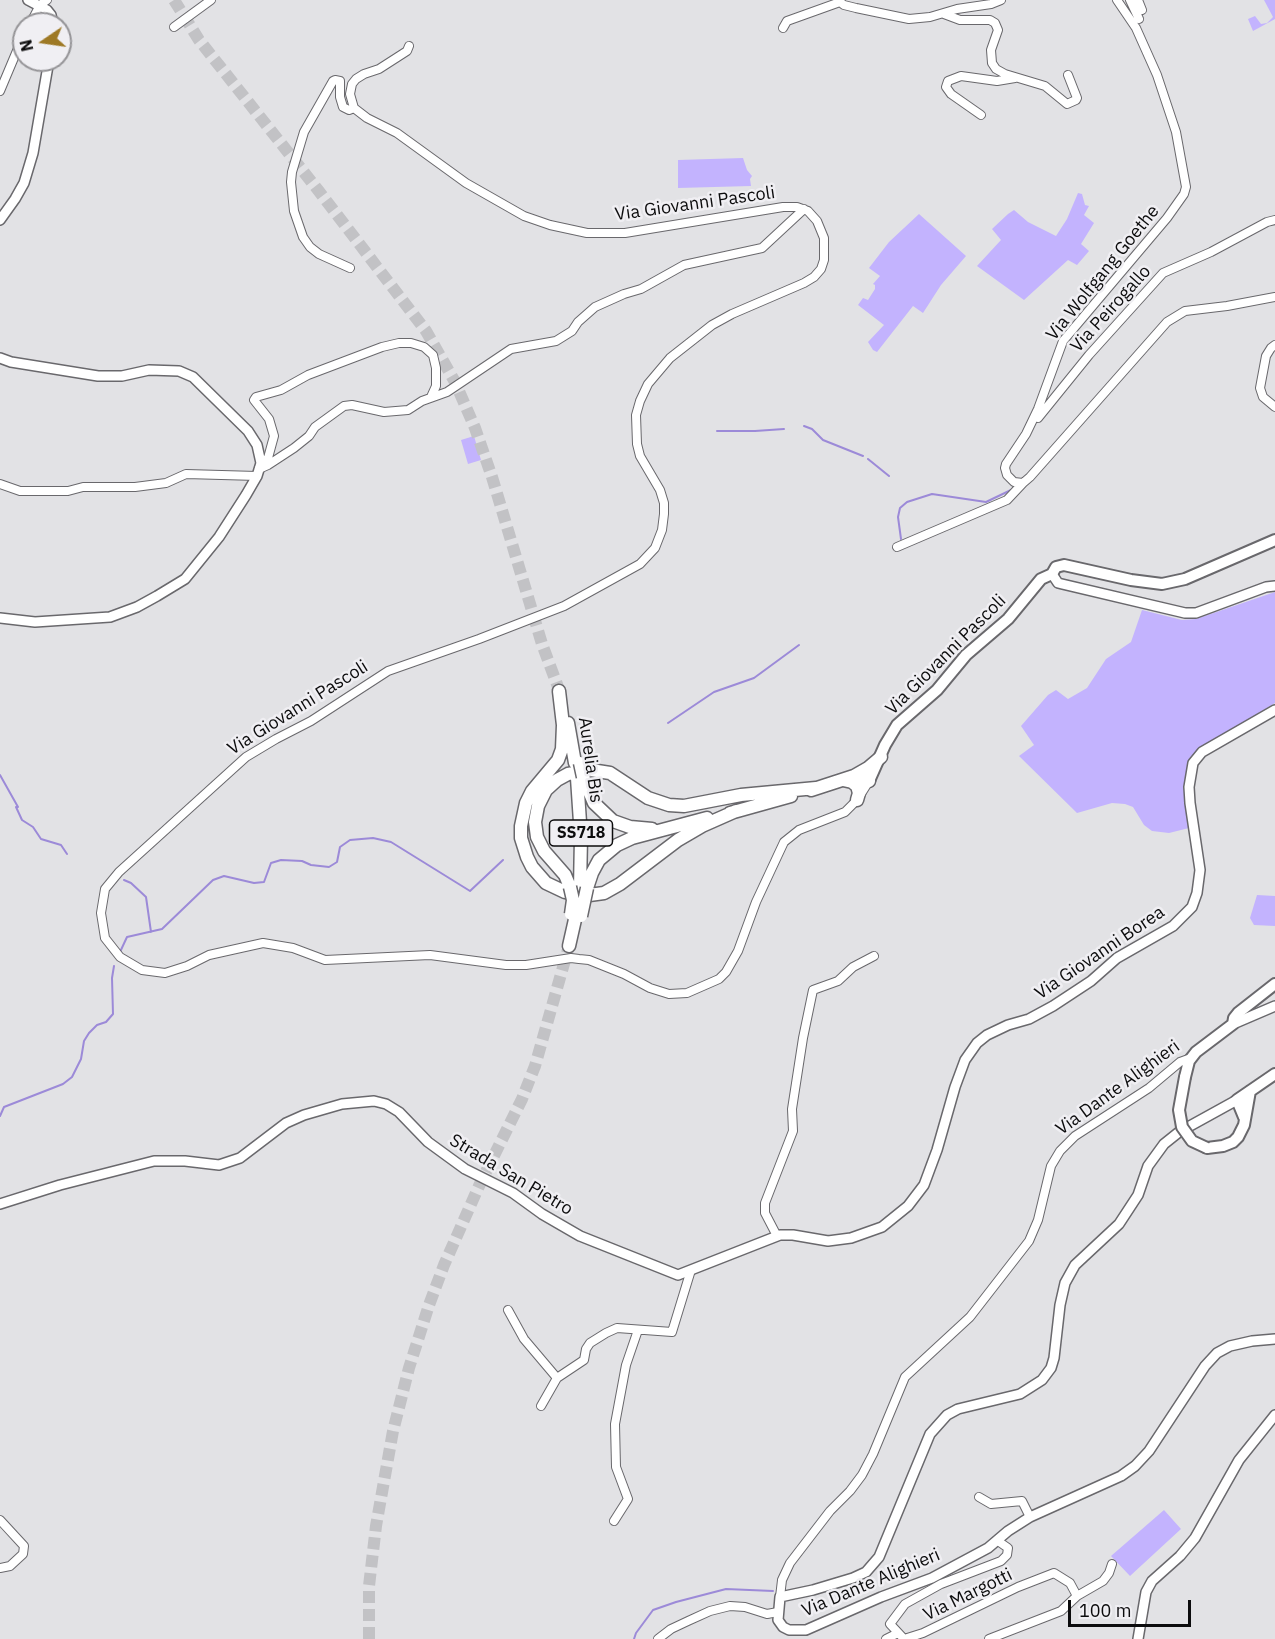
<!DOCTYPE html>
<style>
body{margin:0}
#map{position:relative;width:1275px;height:1639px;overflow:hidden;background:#e2e2e5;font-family:"IBM Plex Sans",sans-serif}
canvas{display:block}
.north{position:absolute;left:12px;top:12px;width:60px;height:60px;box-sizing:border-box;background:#f0eff3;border:2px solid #959497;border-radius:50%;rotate:257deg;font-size:16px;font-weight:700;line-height:24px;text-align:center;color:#0c0c0d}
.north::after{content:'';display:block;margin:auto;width:21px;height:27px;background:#9e7925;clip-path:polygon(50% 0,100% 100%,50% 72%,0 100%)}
.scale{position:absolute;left:1068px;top:1600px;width:123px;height:27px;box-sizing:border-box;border:3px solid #0c0c0d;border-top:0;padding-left:8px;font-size:18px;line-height:21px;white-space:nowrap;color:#0c0c0d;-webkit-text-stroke:4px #f0eff3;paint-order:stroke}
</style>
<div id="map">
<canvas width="1275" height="1639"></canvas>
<div class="north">N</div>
<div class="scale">100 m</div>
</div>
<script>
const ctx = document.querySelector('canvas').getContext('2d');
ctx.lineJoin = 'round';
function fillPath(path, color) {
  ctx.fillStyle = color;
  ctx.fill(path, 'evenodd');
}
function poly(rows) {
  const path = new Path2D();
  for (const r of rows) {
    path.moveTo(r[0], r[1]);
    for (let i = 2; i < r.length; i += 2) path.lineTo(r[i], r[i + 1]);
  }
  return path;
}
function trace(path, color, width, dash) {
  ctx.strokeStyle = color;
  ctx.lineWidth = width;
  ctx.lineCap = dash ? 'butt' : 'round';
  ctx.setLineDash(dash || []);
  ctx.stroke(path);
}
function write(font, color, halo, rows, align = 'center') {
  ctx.font = font + ' "IBM Plex Sans",sans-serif';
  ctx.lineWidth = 5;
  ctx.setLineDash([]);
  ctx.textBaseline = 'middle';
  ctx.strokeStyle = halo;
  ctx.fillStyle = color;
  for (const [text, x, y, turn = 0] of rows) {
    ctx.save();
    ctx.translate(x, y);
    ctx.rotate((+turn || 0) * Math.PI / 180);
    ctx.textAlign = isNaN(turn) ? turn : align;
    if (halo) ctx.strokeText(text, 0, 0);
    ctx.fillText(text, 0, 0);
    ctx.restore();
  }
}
const green = poly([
 [1264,0,1275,0,1275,19,1253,31,1248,19,1255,16,1261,24,1267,23,1273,17],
 [743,158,747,170,752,176,750,179,751,186,678,188,678,160],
 [1078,193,1082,194,1085,205,1089,206,1084,215,1094,223,1081,244,1089,251,1077,265,1068,260,1024,300,977,266,1001,240,992,229,1008,214,1014,210,1028,222,1056,236,1067,219],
 [919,214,966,256,941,285,923,313,913,306,877,352,873,350,868,342,884,325,858,305,863,298,868,300,875,289,875,285,873,284,880,276,869,268,889,242],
 [474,436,481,460,468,464,461,440],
 [1275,592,1275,703,1198,750,1189,761,1184,788,1189,828,1169,833,1152,831,1144,825,1133,807,1125,804,1112,803,1077,813,1019,756,1034,745,1021,726,1048,695,1056,690,1068,699,1087,688,1106,659,1131,642,1142,610,1182,620,1196,619],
 [1257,895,1275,896,1275,926,1254,925,1250,918],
 [1164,1510,1181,1529,1130,1576,1111,1556]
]);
const stream = poly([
 [804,426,812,429,823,440,863,456],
 [717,431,755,431,784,429],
 [868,459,889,476],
 [901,539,898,517,900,508,907,502,932,494,986,502,1011,490],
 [668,723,714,692,754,678,799,645],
 [0,775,18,807,16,807,22,820,33,827,41,839,61,845,67,854],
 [124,880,131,883,146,897,151,932],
 [120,952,127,937,162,929,213,880,224,876,254,883,264,882,271,863,281,860,302,861,311,865,329,867,337,862,340,847,350,840,373,838,391,842,470,891,503,860],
 [0,1116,4,1107,63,1084,72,1077,81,1059,84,1041,89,1033,97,1025,106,1022,113,1014,112,978,114,966],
 [634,1639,636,1633,653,1610,676,1602,726,1589,773,1591]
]);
const trunkTunnel = poly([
 [174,0,199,40,318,190,426,331,455,382,475,428,492,477,542,644,558,687],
 [369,1639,369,1586,376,1526,393,1431,409,1368,429,1305,444,1265,479,1186,522,1099,535,1066,569,946]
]);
const minor = poly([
 [840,0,840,2,844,5,856,8,909,19,930,17,957,9,991,4,1001,0],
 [1117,0,1136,28,1157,75,1176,132,1186,187,1184,194,1167,218,1063,341,1038,409,1026,434,1006,464,1005,468,1007,475,1014,482,1023,483,1030,477,1167,322,1185,311,1227,306,1275,297],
 [1130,0,1139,19],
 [1138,0,1142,10],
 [944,14,960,20,990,20,995,23,998,30,991,50,992,63,996,69,1005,74,1045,86,1067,104,1076,100,1077,98,1068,75],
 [30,24,40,5,47,0],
 [174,27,211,0],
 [783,28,787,21,840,2],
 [409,46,407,51,379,69,364,74,356,79,352,84,350,94,354,108,367,118,397,133,466,183,524,216,550,225,587,233,625,233,783,207,797,207,808,211,817,221,824,238,824,260,821,269,814,277,804,283,732,314,712,325,670,358,648,384,640,401,636,415,637,444,640,456,660,490,664,503,664,514,662,530,655,548,640,564,564,606,479,639,388,671,311,721,276,739,246,757,119,872,105,889,101,913,105,938,120,957,142,970,165,973,187,966,209,955,263,943,293,948,325,960,430,955,506,965,526,965,571,958,579,959,589,960,624,974,650,988,669,994,687,993,719,979,726,972,738,951,756,902,784,842,799,830,845,812,857,800,869,781],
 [0,91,24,34],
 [981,115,951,94,946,87,948,81,961,76,997,81,1015,78],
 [350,268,319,254,310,247,303,237,294,211,291,182,292,172,304,132,333,81,335,80,340,81,340,97,343,107,349,110,354,108],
 [1275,345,1271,348,1266,356,1260,388,1263,397,1275,407],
 [1038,418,1089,355,1163,273,1211,252,1267,222,1275,220],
 [261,463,268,458,274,436,269,419,254,400,256,397,281,390,308,375,382,347,399,343,411,343,424,347,433,355,436,368,436,386,431,397],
 [259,469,268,465,294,448,309,436,315,427,344,406,352,405,384,412,408,410,422,401,447,392,511,349,556,341,572,331,578,322,595,307,624,294,641,289,684,265,762,248,804,209],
 [0,484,20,491,68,491,83,487,135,487,166,483,186,474,257,476],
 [897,547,1007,500,1023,483],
 [777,1236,765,1213,765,1203,793,1131,792,1109,803,1038,813,990,838,981,853,967,874,956],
 [508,1310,524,1339,557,1378],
 [541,1406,557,1378,584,1360,586,1349,590,1343,606,1333,617,1328,672,1332,691,1270],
 [979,1497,991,1504,1022,1501,1030,1517],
 [0,1520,24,1546,23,1554,10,1566,0,1568],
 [614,1521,628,1499,616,1467,615,1424,626,1365,638,1330],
 [1077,1596,1103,1581,1109,1573,1112,1564],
 [780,1597,782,1580,790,1563,830,1511,850,1491,862,1475,873,1454,905,1377,970,1317,1029,1241,1038,1220,1051,1166,1060,1151,1075,1136,1149,1088,1180,1062,1191,1058],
 [658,1639,671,1629,688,1621,710,1611,730,1606,745,1607,767,1614,778,1612],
 [886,1639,898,1633],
 [989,1639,1061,1611,1077,1596,1070,1583,1054,1573,1018,1587,923,1633,904,1639,890,1624,905,1604,941,1584,1001,1561,1007,1555,1008,1548,998,1541]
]);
const tertiary = poly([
 [28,0,47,10,51,15,53,24],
 [0,220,15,199,24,183,33,153,49,60],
 [0,358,11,362,98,376,122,376,149,370,179,371,193,377,248,431,257,445,261,463,257,476,246,495,219,537,185,579,157,596,137,607,110,617,35,622,0,618],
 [1052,574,1058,583,1062,584,1185,613,1196,613,1266,587,1275,586],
 [1233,1024,1275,1006],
 [1237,1100,1179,1132,1164,1144,1148,1166,1138,1195,1119,1224,1075,1265,1065,1283,1060,1305,1054,1358,1051,1368,1042,1380,1020,1394,958,1409,947,1415,930,1434,879,1557,866,1572,853,1578,813,1590,780,1597,778,1620,783,1627,789,1630,806,1630,881,1597,932,1578,988,1548,1008,1531,1030,1517,1121,1476,1135,1466,1149,1451,1205,1366,1217,1353,1230,1346,1252,1341,1275,1339],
 [0,1204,60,1185,154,1161,185,1161,219,1165,240,1158,286,1123,304,1115,342,1104,374,1101,386,1104,399,1112,428,1142,465,1169,513,1193,542,1214,580,1236,678,1275,780,1235,793,1235,828,1241,851,1238,882,1227,908,1206,924,1185,937,1150,955,1087,965,1060,977,1043,987,1035,1008,1025,1029,1019,1053,1006,1091,981,1117,958,1173,926,1192,907,1197,893,1200,870,1190,803,1189,787,1193,763,1202,752,1275,710],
 [1138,1639,1146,1592,1152,1581,1180,1556,1195,1538,1239,1460,1275,1415]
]);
const secondary = poly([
 [869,781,885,745,897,725,937,690,966,655,1008,619,1041,579,1052,574,1056,567,1064,565,1131,580,1162,584,1185,579,1275,540],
 [1185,1077,1189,1061,1196,1052,1233,1024,1234,1018,1238,1013,1275,984],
 [1244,1117,1237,1100,1275,1074],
 [1207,1148,1223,1146,1233,1142,1238,1137,1244,1125,1250,1091]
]);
const trunk = poly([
 [559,691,563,725,562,749,558,760,532,791,526,803,521,826,521,838,527,857,532,867,546,883,565,892,582,896,604,893,620,884,678,840,702,826,736,811],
 [568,723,575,763],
 [583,777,594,803,613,821,630,827,652,829],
 [577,778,581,837,580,888],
 [849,778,869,781],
 [843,780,852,782,857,786,859,793,857,800],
 [811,790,854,776,868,768,881,757],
 [730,813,791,796],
 [570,887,565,875,544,851,537,837,535,822,538,806,546,790,557,780,568,774,591,770,610,773,648,798,669,805,684,806,741,795,816,788],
 [587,888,592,873,599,860,617,845,632,838,707,818],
 [569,946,576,915]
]);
const secondaryBridge = poly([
 [1185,1077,1179,1110,1182,1127,1192,1141,1207,1148]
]);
const trunkBridge = poly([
 [580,763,583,777],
 [570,887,573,900,571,914],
 [581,916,587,888]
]);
const shields = [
 [581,833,63]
];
const shieldNames = [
 ["SS718",581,833]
];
const streetNames = [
 ["Via Giovanni Pascoli",695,204,-8],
 ["Via Wolfgang Goethe",1103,273,-51],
 ["Via Peirogallo",1111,309,-48],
 ["Via Giovanni Pascoli",946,655,-45],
 ["Via Giovanni Pascoli",298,708,-32],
 ["Aurelia Bis",590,760,82],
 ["Via Giovanni Borea",1100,953,-34],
 ["Via Dante Alighieri",1118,1088,-36],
 ["Strada San Pietro",511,1175,31],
 ["Via Dante Alighieri",871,1583,-23],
 ["Via Margotti",968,1595,-26]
];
fillPath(green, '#c3b3fe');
trace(stream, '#9c8ad8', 2);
trace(trunkTunnel, '#c2c2c5', 12, [12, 6]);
trace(minor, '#69686c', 10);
trace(tertiary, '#69686c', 12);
trace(secondary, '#69686c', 14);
trace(trunk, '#69686c', 15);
trace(minor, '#fff', 8);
trace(tertiary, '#fff', 9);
trace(secondary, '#fff', 10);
trace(trunk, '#fff', 12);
trace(secondaryBridge, '#69686c', 14, []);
trace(trunkBridge, '#69686c', 15, []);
trace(secondaryBridge, '#fff', 10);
trace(trunkBridge, '#fff', 12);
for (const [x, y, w] of shields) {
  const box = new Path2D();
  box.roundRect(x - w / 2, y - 13, w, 26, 4.5);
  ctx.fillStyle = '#f0eff3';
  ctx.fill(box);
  trace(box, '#0c0c0d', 1.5);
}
write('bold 16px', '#0c0c0d', null, shieldNames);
write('18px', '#0c0c0d', '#f0eff3', streetNames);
</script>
